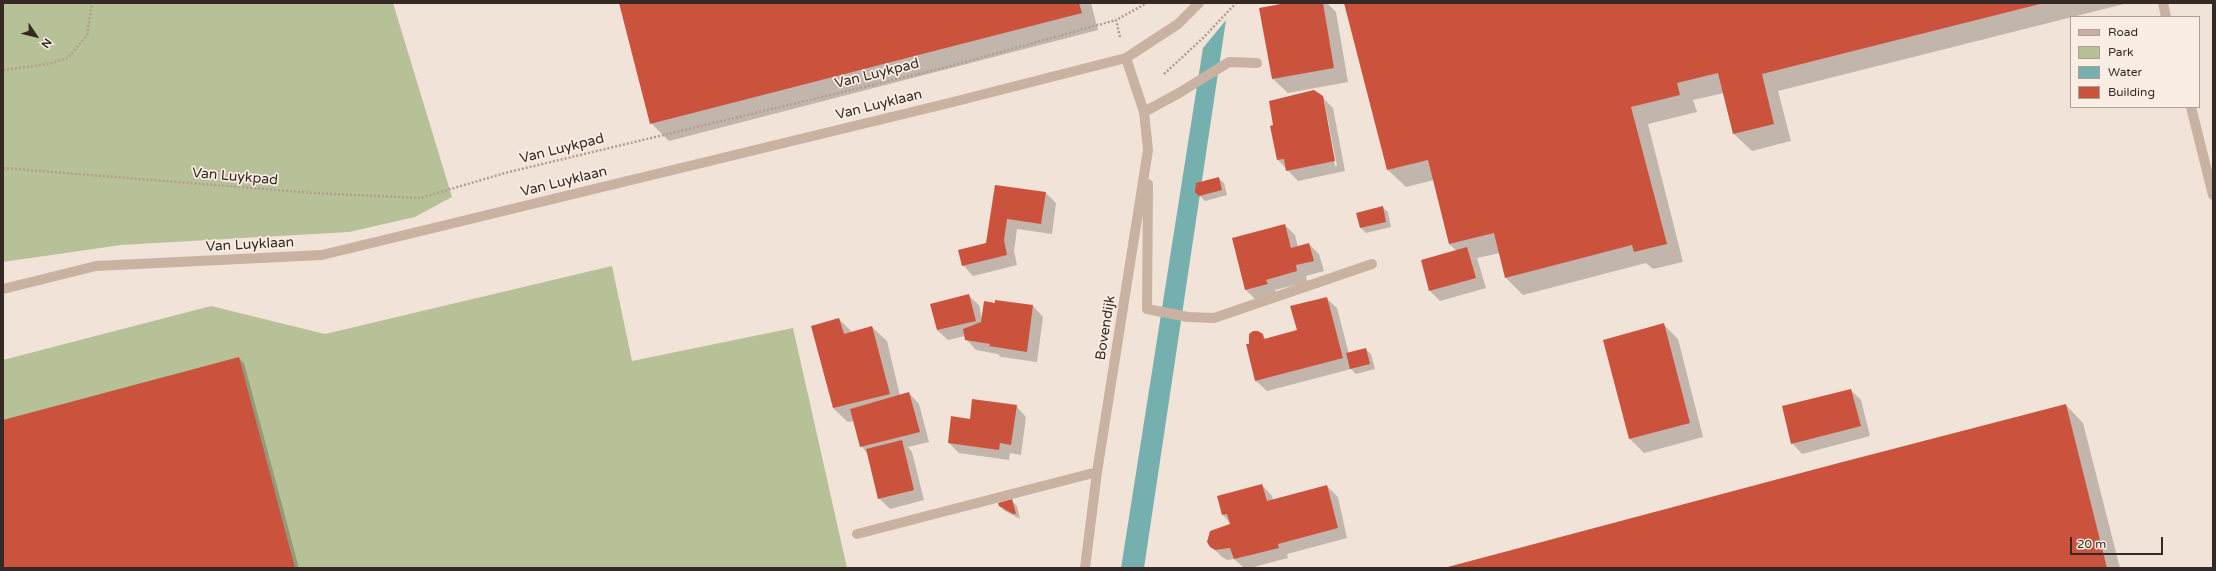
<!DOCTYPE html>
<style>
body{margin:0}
#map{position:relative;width:2216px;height:571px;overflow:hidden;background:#f2e3d8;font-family:"Varela Round",sans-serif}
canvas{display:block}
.frame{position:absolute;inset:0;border:4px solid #352926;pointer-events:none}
.legend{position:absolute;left:2070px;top:16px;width:130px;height:92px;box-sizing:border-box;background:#faeee4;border:1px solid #ab9f98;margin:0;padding:5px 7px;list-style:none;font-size:12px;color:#352926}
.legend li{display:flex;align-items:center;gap:8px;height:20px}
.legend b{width:20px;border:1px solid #ab9f98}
.north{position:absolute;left:16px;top:16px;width:40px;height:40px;-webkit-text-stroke:3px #faeee4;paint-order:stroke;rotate:125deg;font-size:11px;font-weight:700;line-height:16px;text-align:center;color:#352926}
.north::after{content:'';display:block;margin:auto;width:14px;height:18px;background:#352926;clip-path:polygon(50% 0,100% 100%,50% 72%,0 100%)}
.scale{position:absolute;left:2070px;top:537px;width:93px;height:18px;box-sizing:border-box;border:2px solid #352926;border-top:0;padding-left:5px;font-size:12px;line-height:14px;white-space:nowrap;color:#352926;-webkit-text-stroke:3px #faeee4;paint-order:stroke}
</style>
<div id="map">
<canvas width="2216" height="571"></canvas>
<div class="frame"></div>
<ul class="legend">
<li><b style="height:5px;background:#cab2a3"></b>Road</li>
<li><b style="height:11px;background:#b7c197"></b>Park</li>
<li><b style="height:11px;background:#76b0ae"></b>Water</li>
<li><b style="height:11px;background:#cb533d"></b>Building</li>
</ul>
<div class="north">N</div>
<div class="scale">20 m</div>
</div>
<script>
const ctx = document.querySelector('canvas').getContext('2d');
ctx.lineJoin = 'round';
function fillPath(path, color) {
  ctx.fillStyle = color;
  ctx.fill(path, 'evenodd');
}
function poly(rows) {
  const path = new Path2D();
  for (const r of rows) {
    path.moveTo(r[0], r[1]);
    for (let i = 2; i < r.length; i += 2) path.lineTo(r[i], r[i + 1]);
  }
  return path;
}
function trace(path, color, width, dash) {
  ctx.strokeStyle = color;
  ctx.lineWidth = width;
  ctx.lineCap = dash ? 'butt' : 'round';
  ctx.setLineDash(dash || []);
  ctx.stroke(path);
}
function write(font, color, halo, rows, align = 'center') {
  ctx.font = font + ' "Varela Round",sans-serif';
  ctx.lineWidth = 3.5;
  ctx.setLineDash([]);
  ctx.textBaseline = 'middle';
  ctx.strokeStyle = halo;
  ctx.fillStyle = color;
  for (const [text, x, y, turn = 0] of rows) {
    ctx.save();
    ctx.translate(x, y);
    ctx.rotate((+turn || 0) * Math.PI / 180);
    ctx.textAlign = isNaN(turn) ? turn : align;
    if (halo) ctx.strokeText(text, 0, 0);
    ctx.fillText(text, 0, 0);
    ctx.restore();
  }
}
const green = poly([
 [3,3,393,3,452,197,415,217,349,232,121,245,3,262],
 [612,266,632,361,793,328,847,568,3,568,3,360,211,306,325,334]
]);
const water = poly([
 [1226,20,1144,568,1121,568,1203,48]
]);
const shadow = poly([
 [620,3,1091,3,1098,30,669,141,651,123],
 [1292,3,1327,3,1336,12,1348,82,1288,93,1273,79],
 [1345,3,2124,3,2124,4,1778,91,1791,141,1752,151,1734,134,1724,93,1693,100,1697,112,1648,124,1683,262,1653,269,1646,263,1523,295,1506,278,1500,253,1477,258,1486,288,1440,301,1430,291,1457,251,1449,244,1434,180,1406,187,1388,170],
 [1322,97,1333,108,1345,171,1298,181,1278,160,1271,126],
 [1322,100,1324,100,1337,166,1335,166],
 [1218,178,1224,183,1227,195,1205,201,1196,192],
 [996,186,1046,193,1056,203,1052,234,1017,229,1014,251,1017,265,973,276,963,265,987,244],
 [1382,207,1388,212,1391,227,1366,233,1361,228],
 [1285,225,1295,235,1298,247,1309,244,1319,254,1324,271,1306,276,1307,282,1275,290,1277,294,1256,300,1245,289],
 [968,295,979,305,982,319,996,301,1033,306,1043,317,1037,362,1001,357,998,354,976,350,966,339,965,336,948,340,937,330],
 [1326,298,1337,308,1349,354,1365,349,1371,354,1375,369,1356,374,1351,369,1267,391,1256,381,1247,345,1262,335,1267,340,1298,331],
 [839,319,852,332,872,327,887,341,900,396,909,393,919,404,929,442,908,447,912,452,924,500,890,509,879,498,868,454,861,446,854,421,848,422,833,408],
 [1663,324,1678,339,1703,437,1644,453,1630,439,1604,341],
 [239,358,244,363,299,568,3,568,3,421],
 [1851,390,1861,400,1870,436,1802,454,1792,443],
 [2066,405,2083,423,2120,568,1445,568],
 [1016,406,1026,417,1021,455,1010,453,1009,460,959,453,949,443,971,420],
 [1262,485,1272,496,1273,500,1327,486,1338,497,1347,538,1287,554,1288,558,1250,568,1244,568,1234,559,1227,560,1222,557,1211,546,1208,541,1209,536,1216,529,1231,524,1223,515],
 [1011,500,1017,506,1020,519,1005,511,1000,506]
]);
const building = poly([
 [619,3,1079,3,1082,13,650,124],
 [1286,3,1323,3,1334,68,1272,79,1259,8],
 [1344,3,2040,3,2040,4,1762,74,1774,124,1733,134,1718,73,1677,83,1680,95,1631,107,1667,244,1634,252,1632,245,1505,278,1494,233,1449,244,1428,160,1387,170],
 [1314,90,1323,96,1335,161,1286,171,1284,159,1277,160,1270,126,1273,125,1269,101],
 [1219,177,1222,190,1199,196,1195,192,1196,183],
 [995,185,1046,192,1041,224,1007,219,1004,240,1007,255,962,266,958,250,986,243],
 [1383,206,1386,222,1360,228,1356,213],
 [1285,224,1291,248,1309,243,1314,261,1296,265,1297,271,1266,280,1268,284,1245,290,1232,238],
 [1467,247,1476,278,1429,291,1421,260],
 [969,294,976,321,937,330,930,304],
 [1327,297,1343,358,1255,381,1246,344,1249,344,1249,334,1253,331,1258,331,1263,334,1264,339,1297,330,1290,306],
 [995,300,1033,305,1027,352,989,346,990,344,965,340,963,329,981,322,984,301,995,303],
 [839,318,844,334,872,326,890,394,833,408,811,326],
 [1664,323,1690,423,1629,439,1603,340],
 [1366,348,1370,364,1350,369,1346,353],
 [239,357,295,568,3,568,3,420],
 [1851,389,1861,426,1791,444,1782,406],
 [909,392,920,432,860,447,850,409],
 [972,399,1017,405,1011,445,1000,443,999,450,948,443,951,416,970,419],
 [2066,404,2107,568,1444,568,1831,465],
 [902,440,914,490,878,499,866,449],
 [1262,484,1267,501,1327,485,1338,528,1278,544,1279,548,1234,559,1230,548,1215,550,1210,547,1207,542,1210,531,1230,524,1227,514,1222,515,1217,496],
 [1012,499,1016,514,1013,514,999,506,998,503]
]);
const path = poly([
 [1120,37,1116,20,1147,3],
 [3,70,48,64,68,58,87,35,92,3],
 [1164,74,1203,38,1236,3],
 [3,168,314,193,420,198,505,173,947,67,1116,20]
]);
const minor = poly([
 [2163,3,2166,17],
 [2191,107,2213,195],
 [1144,112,1179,93,1229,62,1257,63],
 [1148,184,1147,309,1188,317,1214,318,1372,264],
 [3,289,96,266,322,255,949,103,1126,58,1178,24,1199,3],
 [857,534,1097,472],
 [1085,568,1097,472,1148,150,1144,112,1126,58]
]);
const streetNames = [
 ["Van Luykpad",877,74,-14],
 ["Van Luyklaan",879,105,-14],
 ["Van Luykpad",562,149,-14],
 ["Van Luykpad",235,177,5],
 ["Van Luyklaan",564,182,-14],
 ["Van Luyklaan",250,245,-3],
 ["Bovendijk",1106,328,-81]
];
fillPath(green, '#b7c197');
fillPath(water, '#76b0ae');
fillPath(shadow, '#0003');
fillPath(building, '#cb533d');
trace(path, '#b69c8e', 2.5, [2, 2]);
trace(minor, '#cab2a3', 10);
write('14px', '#352926', '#faeee4', streetNames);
</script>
